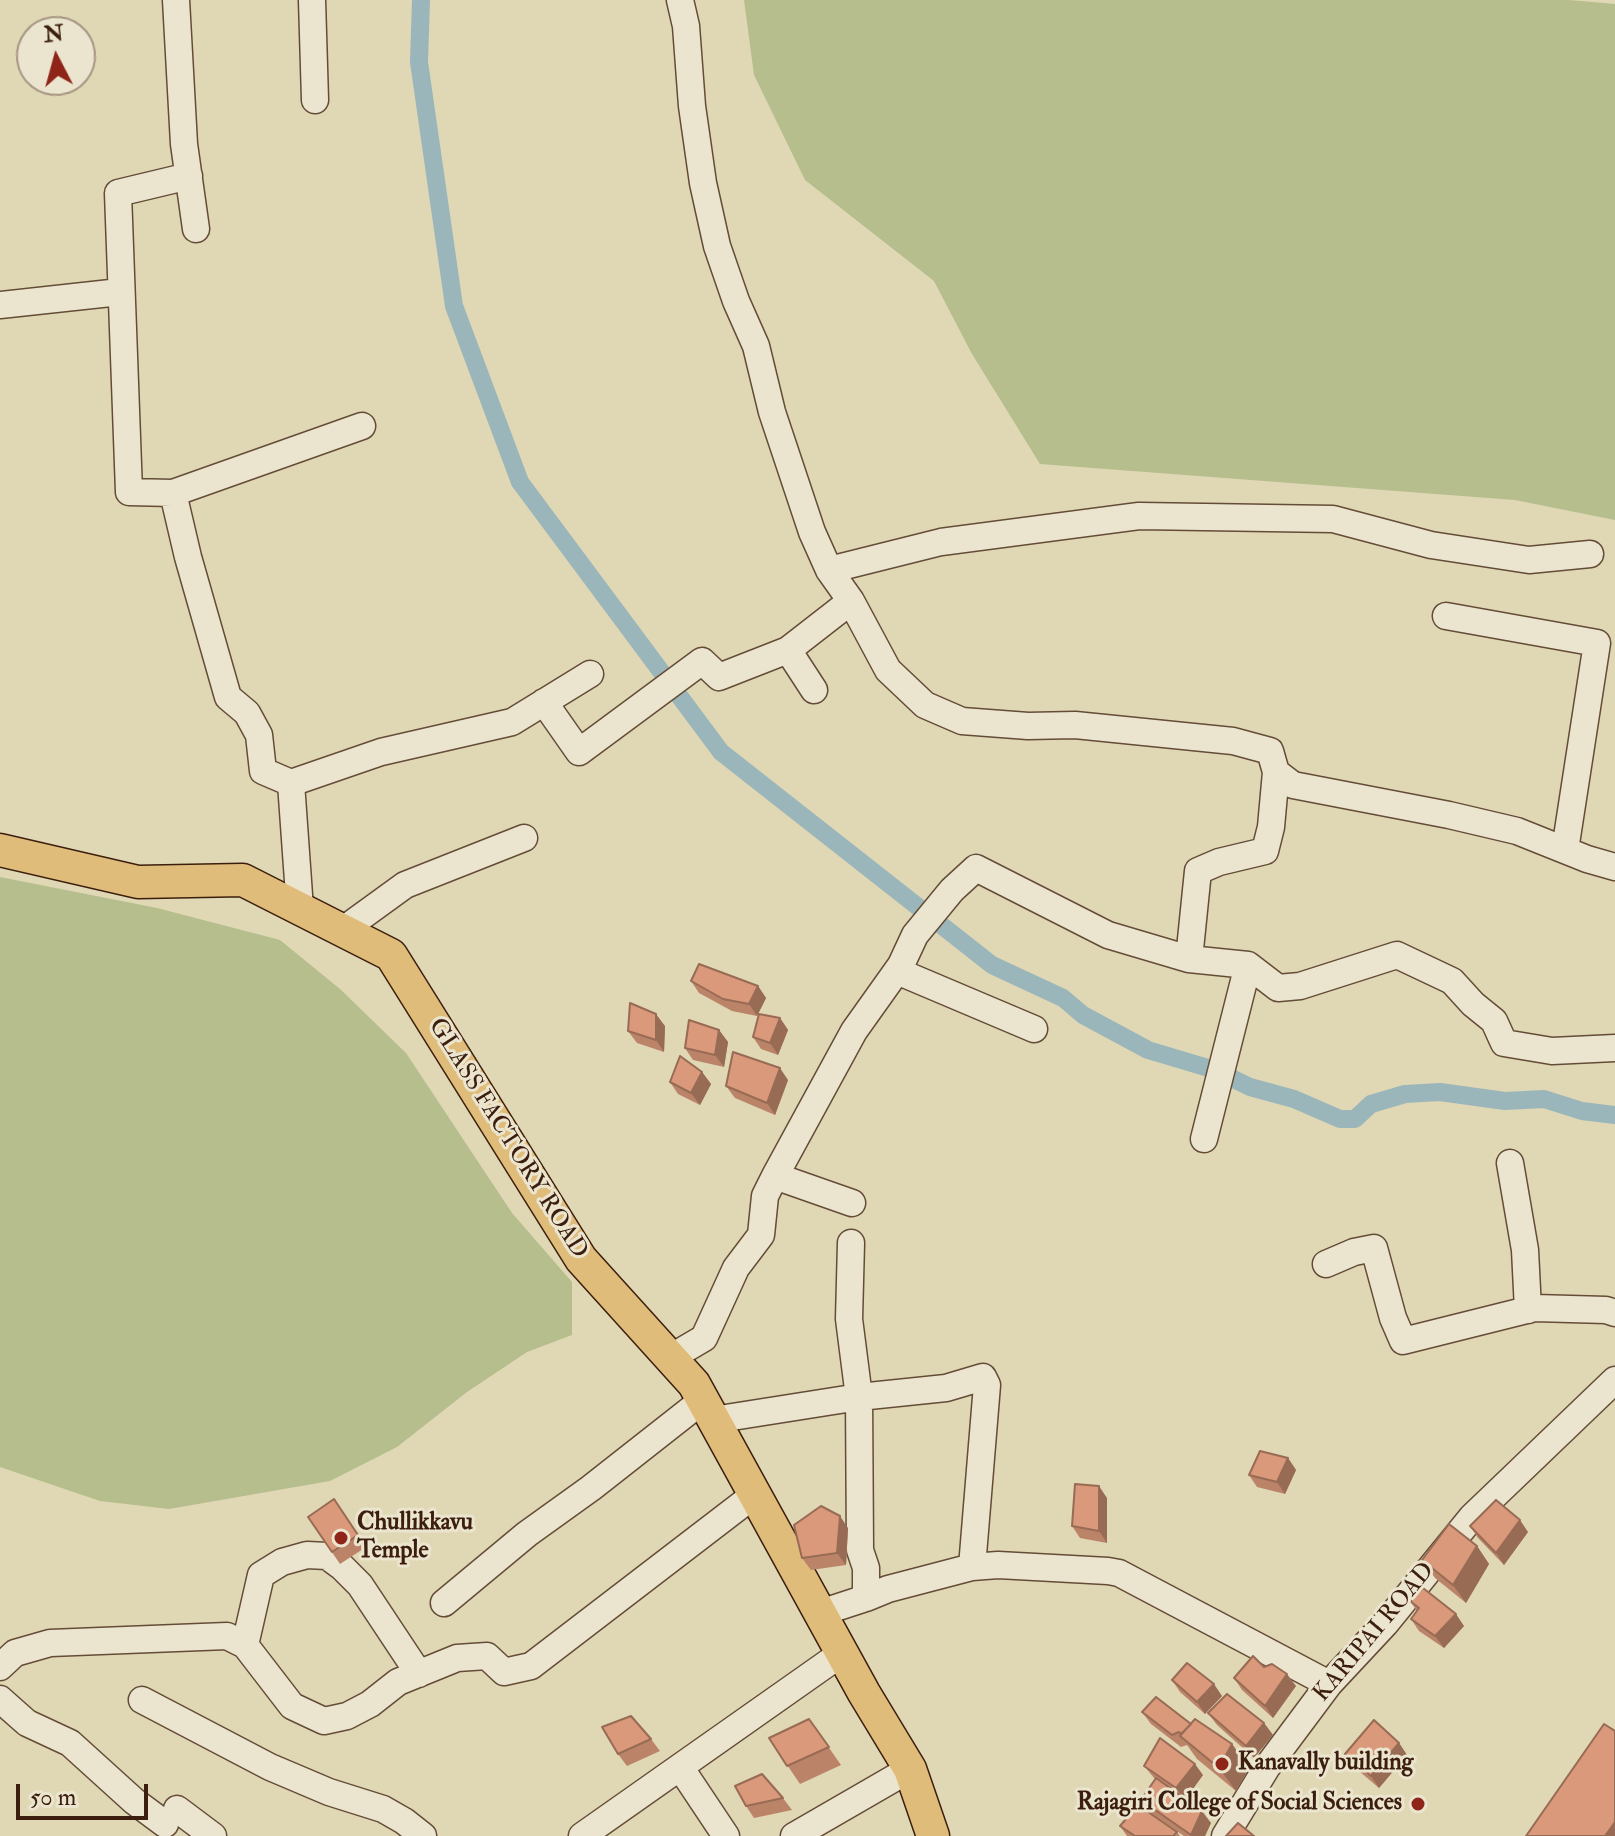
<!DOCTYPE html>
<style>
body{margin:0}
#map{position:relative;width:1615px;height:1836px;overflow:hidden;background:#e0d7b5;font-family:"IM FELL Double Pica",serif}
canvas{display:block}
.north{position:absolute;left:16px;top:16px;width:80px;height:80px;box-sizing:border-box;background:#ebe5cf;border:2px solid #a59581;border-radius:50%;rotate:354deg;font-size:22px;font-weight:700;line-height:32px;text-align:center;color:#3b1e0d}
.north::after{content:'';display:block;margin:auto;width:28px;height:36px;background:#8f2418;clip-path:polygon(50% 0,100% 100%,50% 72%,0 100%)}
.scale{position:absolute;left:16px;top:1784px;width:132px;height:36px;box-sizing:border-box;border:4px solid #3b1e0d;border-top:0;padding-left:10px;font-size:24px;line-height:28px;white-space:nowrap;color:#3b1e0d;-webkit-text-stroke:6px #ebe5cf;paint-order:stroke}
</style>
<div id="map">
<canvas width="1615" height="1836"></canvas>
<div class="north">N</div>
<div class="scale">50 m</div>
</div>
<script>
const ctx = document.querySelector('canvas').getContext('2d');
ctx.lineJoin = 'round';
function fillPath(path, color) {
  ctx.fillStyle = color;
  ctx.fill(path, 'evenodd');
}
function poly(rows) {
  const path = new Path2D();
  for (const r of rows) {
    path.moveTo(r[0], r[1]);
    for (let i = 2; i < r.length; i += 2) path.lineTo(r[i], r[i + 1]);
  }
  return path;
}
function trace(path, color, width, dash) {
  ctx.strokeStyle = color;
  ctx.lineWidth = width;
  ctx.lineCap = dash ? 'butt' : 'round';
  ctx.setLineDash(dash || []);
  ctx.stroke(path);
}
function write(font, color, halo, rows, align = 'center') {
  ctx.font = font + ' "IM FELL Double Pica",serif';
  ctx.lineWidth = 6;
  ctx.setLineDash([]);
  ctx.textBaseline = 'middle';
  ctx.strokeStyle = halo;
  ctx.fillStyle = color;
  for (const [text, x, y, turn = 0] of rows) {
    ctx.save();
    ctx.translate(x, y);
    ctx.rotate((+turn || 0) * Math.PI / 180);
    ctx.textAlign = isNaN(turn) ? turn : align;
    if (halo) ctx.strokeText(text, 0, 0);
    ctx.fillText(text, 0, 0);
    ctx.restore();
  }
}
const green = poly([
 [744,0,1569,0,1615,4,1615,520,1515,500,1040,464,972,354,934,281,805,180,754,75],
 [0,877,157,908,280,940,340,989,406,1053,512,1213,572,1282,572,1335,527,1352,467,1392,397,1447,330,1481,169,1509,100,1501,0,1467]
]);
const canal = poly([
 [421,0,419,62,454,306,520,482,721,752,992,965,1063,998,1083,1015,1148,1050,1215,1070,1250,1087,1294,1099,1340,1119,1355,1119,1371,1104,1405,1094,1440,1092,1505,1101,1544,1099,1582,1111,1615,1115]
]);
const minor = poly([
 [176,0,184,144,196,229],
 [312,0,315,100],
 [680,0,686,26,692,106,703,183,717,246,736,301,756,346,772,412,812,532,829,570,851,601,888,670,925,705,962,721,1028,726,1075,725,1233,741,1270,751,1276,772,1293,785,1449,815,1517,831,1587,859,1615,867],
 [189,176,118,193,129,492,173,493,188,557,228,697,247,713,259,735,263,771,291,783,300,909],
 [0,305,120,292],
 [173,493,362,426],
 [829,570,941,542,1139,516,1333,519,1431,545,1529,560,1590,554],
 [1446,616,1597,643,1565,850],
 [788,650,814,690],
 [544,702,579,752,702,661,719,677,788,650,851,601],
 [291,783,381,752,512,722,590,674],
 [343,930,405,885,524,838],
 [1189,959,1198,871,1219,862,1265,851,1271,827,1276,772],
 [1034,1029,904,974,901,965,915,935,952,890,976,868,1108,935,1189,959,1248,965,1278,988,1300,986,1397,955,1452,981,1473,1004,1494,1021,1504,1043,1552,1051,1615,1048],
 [1204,1139,1248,965],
 [1510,1163,1525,1250,1528,1310],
 [775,1176,852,1203],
 [851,1243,849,1319,859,1397,860,1550,866,1568,866,1598,888,1589,972,1567,998,1565,1108,1571,1119,1573,1329,1684],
 [1326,1264,1354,1252,1374,1248,1393,1318,1403,1341,1535,1308,1606,1310,1615,1313],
 [670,1358,704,1338,736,1268,761,1235,765,1196,775,1176,854,1031,901,965],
 [713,1420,859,1397,946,1388,983,1377,987,1385,972,1567],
 [444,1603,527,1534,591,1488,703,1400],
 [820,1613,866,1598],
 [245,1645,261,1575,282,1562,307,1555,327,1556,342,1567,360,1585,419,1674],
 [0,1667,15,1653,50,1643,227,1636,245,1645,292,1706,324,1721,347,1716,370,1704,398,1682,457,1658,487,1656,504,1672,531,1666,754,1495],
 [0,1699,27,1723,70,1743,134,1801,165,1824],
 [142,1700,270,1767,329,1792,383,1809,404,1821,423,1836],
 [680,1767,726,1836],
 [177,1809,213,1836],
 [582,1836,842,1653],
 [794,1836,910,1769],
 [1225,1836,1267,1767,1329,1684,1385,1624,1472,1517,1615,1380]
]);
const major = poly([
 [0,850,138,882,243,880,391,955,581,1259,694,1384,864,1693,910,1769,933,1836]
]);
const wall = poly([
 [691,981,758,986,766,998,757,1016,732,1011,699,993],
 [780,1018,788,1030,778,1055,761,1049,753,1037],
 [665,1026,664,1052,637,1043,628,1031],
 [719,1030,728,1042,724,1067,693,1060,685,1048],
 [702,1072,711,1084,700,1105,678,1094,670,1082],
 [788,1080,775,1115,735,1098,726,1086],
 [1288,1458,1296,1470,1285,1494,1257,1487,1249,1475],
 [1107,1498,1107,1543,1080,1538,1072,1526],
 [334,1499,366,1547,340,1564,308,1517],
 [1470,1526,1528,1532,1504,1565,1478,1538],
 [848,1528,846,1565,811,1570,802,1558],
 [1477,1546,1489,1564,1466,1603,1435,1578,1422,1560],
 [1410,1601,1464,1626,1444,1648,1419,1631,1411,1619,1417,1611],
 [1264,1667,1296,1686,1273,1718,1242,1690,1234,1678],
 [1172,1680,1222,1696,1205,1714,1180,1692],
 [1142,1712,1191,1724,1232,1744,1249,1768,1236,1791,1197,1759,1187,1745,1181,1747,1151,1724],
 [1208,1713,1264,1723,1273,1735,1254,1758,1217,1725],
 [809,1719,841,1765,800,1784,769,1738],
 [651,1739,660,1751,627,1766,618,1754],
 [1399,1743,1407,1755,1379,1788,1353,1766,1345,1754],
 [1144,1766,1203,1775,1185,1799,1211,1823,1205,1836,1184,1836,1149,1812,1141,1800,1155,1779],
 [783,1798,792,1810,754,1818,746,1806],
 [1120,1826,1177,1832,1180,1836,1127,1836]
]);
const shadedWall = poly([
 [758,986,766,998,757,1016,749,1004],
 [656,1014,665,1026,664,1052,656,1040],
 [780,1018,788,1030,778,1055,770,1043],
 [719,1030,728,1042,724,1067,715,1055],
 [780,1068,788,1080,775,1115,767,1103],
 [702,1072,711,1084,700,1105,691,1093],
 [1288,1458,1296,1470,1285,1494,1277,1482],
 [1099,1486,1107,1498,1107,1543,1099,1531],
 [840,1516,848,1528,846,1565,837,1553],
 [1520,1520,1528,1532,1504,1565,1496,1553],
 [1477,1546,1489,1564,1466,1603,1453,1585],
 [1456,1614,1464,1626,1444,1648,1435,1636],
 [1287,1674,1296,1686,1273,1718,1265,1706],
 [1214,1684,1222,1696,1205,1714,1197,1702],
 [1264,1723,1273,1735,1254,1758,1246,1746],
 [1399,1743,1407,1755,1379,1788,1371,1776],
 [1232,1744,1249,1768,1236,1791,1219,1768],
 [1195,1764,1203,1775,1185,1800,1176,1788],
 [1202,1811,1211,1823,1205,1836,1192,1836,1191,1835],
 [1615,1822,1615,1836,1605,1836]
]);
const building = poly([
 [699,964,758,986,749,1004,723,999,691,981,699,964],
 [630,1003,656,1014,656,1040,628,1031,630,1003],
 [759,1014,780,1018,770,1043,753,1037,759,1014],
 [689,1020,719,1030,715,1055,685,1048,689,1020],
 [733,1052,780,1068,767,1103,726,1086,733,1052],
 [680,1056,702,1072,691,1093,670,1082,680,1056],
 [1260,1451,1288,1458,1277,1482,1249,1475,1260,1451],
 [1075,1484,1099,1486,1099,1531,1072,1526,1075,1484],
 [334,1499,358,1535,332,1552,308,1517,334,1499],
 [1496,1500,1520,1520,1496,1553,1470,1526,1496,1500],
 [821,1506,840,1516,837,1553,802,1558,794,1525,821,1506],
 [1449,1524,1477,1546,1453,1585,1422,1560,1449,1524],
 [1423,1588,1456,1614,1435,1636,1411,1619,1419,1608,1410,1601,1423,1588],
 [1253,1656,1264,1667,1272,1664,1287,1674,1265,1706,1234,1678,1253,1656],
 [1187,1663,1214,1684,1197,1702,1172,1680,1187,1663],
 [1227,1694,1264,1723,1246,1746,1208,1713,1227,1694],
 [1156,1697,1191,1724,1181,1734,1179,1732,1172,1735,1142,1712,1156,1697],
 [631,1716,651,1739,618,1754,602,1727,631,1716],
 [809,1719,829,1747,787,1766,769,1738,809,1719],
 [1195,1719,1232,1744,1219,1768,1180,1736,1195,1719],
 [1374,1720,1399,1743,1371,1776,1345,1754,1374,1720],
 [1604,1724,1615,1731,1615,1822,1605,1836,1526,1836,1604,1724],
 [1160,1738,1195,1764,1176,1788,1144,1766,1160,1738],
 [762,1774,783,1798,746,1806,735,1786,762,1774],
 [1156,1778,1202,1811,1191,1835,1141,1800,1156,1778],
 [1138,1805,1177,1832,1173,1836,1135,1836,1120,1826,1138,1805],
 [1238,1823,1254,1836,1226,1836,1238,1823]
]);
const markers = [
 [341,1538,8,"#8f2418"],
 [1222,1764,8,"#8f2418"],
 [1418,1804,8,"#8f2418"]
];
const streetNames = [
 ["GLASS FACTORY ROAD",507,1139,58],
 ["KARIPAI ROAD",1375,1633,-50]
];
const poiNames = [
 ["Chullikkavu",357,1524],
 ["Temple",357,1552],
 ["Kanavally building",1238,1764],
 ["Rajagiri College of Social Sciences",1402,1804,"right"]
];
fillPath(green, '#b5be8c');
trace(canal, '#9ab6ba', 18);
trace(minor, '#644c37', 29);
trace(major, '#3b1e0d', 35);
trace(minor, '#ebe5cf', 26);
trace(major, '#e0bc7a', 32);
fillPath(wall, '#bb8469');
fillPath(shadedWall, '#986b55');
fillPath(building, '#d9997a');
trace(building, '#986b55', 2);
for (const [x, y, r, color] of markers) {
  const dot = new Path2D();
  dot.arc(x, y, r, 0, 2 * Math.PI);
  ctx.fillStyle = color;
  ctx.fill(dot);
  trace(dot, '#ebe5cf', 3);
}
write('24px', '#3b1e0d', '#ebe5cf', streetNames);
write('bold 24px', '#3b1e0d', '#ebe5cf', poiNames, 'left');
</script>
